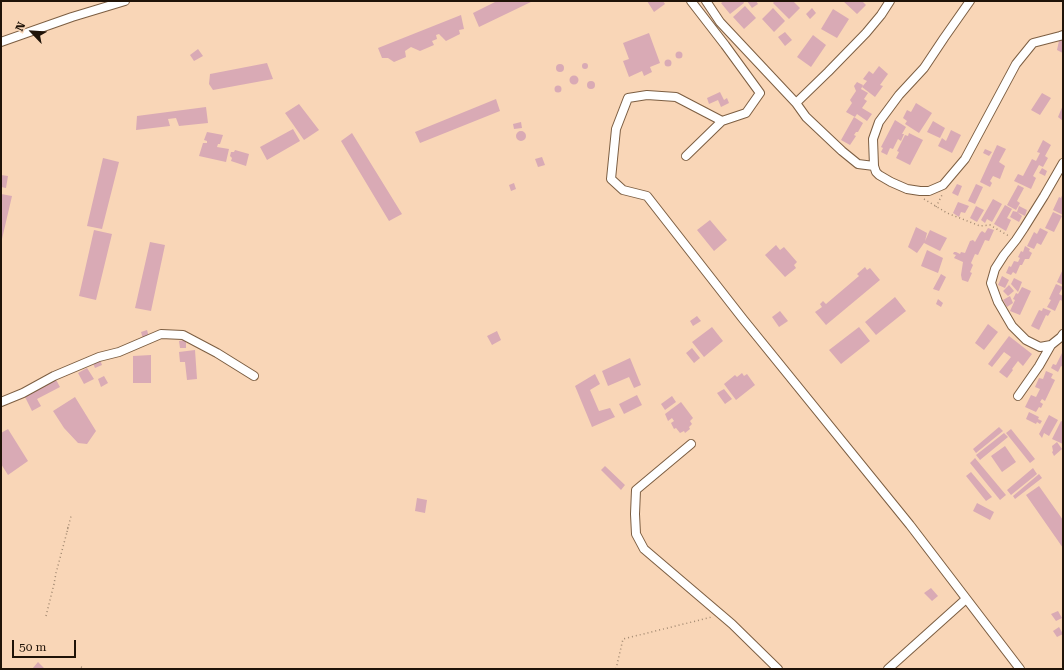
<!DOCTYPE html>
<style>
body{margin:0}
#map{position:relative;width:1064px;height:670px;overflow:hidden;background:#f9d6b7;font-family:"Roboto Serif",serif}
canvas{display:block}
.frame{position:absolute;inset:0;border:2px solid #1f1308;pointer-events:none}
.north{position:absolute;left:12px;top:12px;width:40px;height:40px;-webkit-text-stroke:3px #f9d6b7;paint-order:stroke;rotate:295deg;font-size:11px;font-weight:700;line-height:16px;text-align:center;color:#1f1308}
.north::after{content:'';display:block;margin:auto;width:14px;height:18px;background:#1f1308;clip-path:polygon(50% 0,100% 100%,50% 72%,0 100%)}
.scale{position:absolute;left:12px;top:640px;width:64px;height:18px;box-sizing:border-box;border:2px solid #1f1308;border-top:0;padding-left:5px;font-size:12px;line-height:14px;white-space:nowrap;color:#1f1308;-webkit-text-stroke:3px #f9d6b7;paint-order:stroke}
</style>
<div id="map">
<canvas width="1064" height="670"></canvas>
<div class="frame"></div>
<div class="north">N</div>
<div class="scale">50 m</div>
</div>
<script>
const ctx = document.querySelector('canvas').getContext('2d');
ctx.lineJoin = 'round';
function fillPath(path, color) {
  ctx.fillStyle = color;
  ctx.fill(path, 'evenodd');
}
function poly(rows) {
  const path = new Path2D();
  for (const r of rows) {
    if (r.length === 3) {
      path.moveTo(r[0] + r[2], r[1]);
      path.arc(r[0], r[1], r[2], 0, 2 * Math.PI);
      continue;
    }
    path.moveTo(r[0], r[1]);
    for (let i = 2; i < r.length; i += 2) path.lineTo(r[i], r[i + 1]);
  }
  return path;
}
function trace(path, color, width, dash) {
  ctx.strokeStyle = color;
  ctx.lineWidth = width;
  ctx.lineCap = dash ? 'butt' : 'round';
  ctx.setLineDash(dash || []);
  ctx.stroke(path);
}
const building = poly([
 [497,1,533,1,479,27,473,13],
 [647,1,663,1,665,4,654,12],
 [724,1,743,1,744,3,730,14,721,3],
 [747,1,756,1,758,4,752,8],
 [775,1,793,1,800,8,789,19,773,3],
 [843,1,862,1,866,5,857,14],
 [745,6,756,18,744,29,733,17],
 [773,8,785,21,774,32,762,19],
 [812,8,816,13,810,19,806,14],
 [833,9,849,19,837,38,821,29],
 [461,15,464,29,459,30,460,34,446,41,439,34,436,35,437,39,432,41,434,45,420,51,411,47,405,51,406,57,394,62,388,58,382,58,378,48],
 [785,32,792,40,785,46,778,37],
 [649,33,660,63,650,67,652,72,644,76,642,71,629,77,623,61,629,59,623,43],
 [813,35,826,45,811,67,797,57],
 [1060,36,1063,37,1063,53,1057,50],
 [198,49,203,56,194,61,190,55],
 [679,55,3.5],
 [668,63,3.5],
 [585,66,3],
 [267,63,273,79,213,90,209,84,210,74],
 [560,68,4],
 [879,66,888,74,880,85,883,86,875,97,862,87,867,81,863,79,869,71,873,74],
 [574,80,4.5],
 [591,85,4],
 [857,82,863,85,861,89,868,93,864,99,867,101,862,108,872,114,867,121,857,114,855,117,846,112,852,103,850,100,856,91,854,86],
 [558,89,3.5],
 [720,92,724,100,727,98,729,103,721,107,718,100,709,104,707,98],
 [1042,93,1051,98,1040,115,1031,110],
 [496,99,500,111,420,143,415,132],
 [916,103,932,113,919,133,905,124,907,121,903,118,907,110,911,112],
 [299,104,319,130,304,140,285,113],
 [1063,105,1063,121,1058,117],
 [206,107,208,123,179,126,176,118,168,119,170,126,136,130,137,116],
 [854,117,863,123,858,132,856,132,854,135,856,136,850,145,841,140],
 [895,120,906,127,902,134,904,134,901,141,898,139,893,149,890,148,887,155,881,152,883,148,881,147],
 [933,121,945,128,940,138,927,132],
 [521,122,522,128,514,129,513,124],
 [293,129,300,141,267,160,260,147],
 [951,130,961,135,952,153,938,146,942,138,946,141],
 [521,136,5],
 [207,132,223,135,220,144,218,144,217,147,229,149,226,162,199,156,203,143,207,143,207,141,204,140],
 [352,133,402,214,389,221,341,141],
 [909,133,923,140,910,165,896,158,899,152,897,151,905,135,908,136],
 [1043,140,1051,145,1045,156,1048,158,1043,167,1039,165,1033,176,1036,178,1031,189,1014,181,1018,174,1023,176,1032,159,1036,161,1040,153,1037,152],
 [997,145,1006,149,999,162,1005,166,1000,179,993,176,990,181,992,183,990,187,980,182],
 [985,149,992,152,989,156,983,153],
 [235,150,249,154,246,166,231,161,232,158,230,156,231,152,234,152],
 [542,157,545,165,538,167,535,159],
 [103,158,119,162,102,229,87,226],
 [1042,168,1047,171,1045,176,1039,173],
 [1,175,8,176,6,188,1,187],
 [514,183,516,189,511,191,509,185],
 [957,184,962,186,958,196,952,193],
 [976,184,983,187,975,204,968,201],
 [1018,185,1024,188,1017,201,1020,203,1016,210,1007,205],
 [1063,193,1063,215,1053,210,1059,197,1061,198],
 [1,194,12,196,2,239,1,239],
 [993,199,1002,204,992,222,987,219,985,223,981,220],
 [958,202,969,206,965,213,961,212,959,217,953,213],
 [1005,205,1012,209,1007,218,1011,220,1006,231,994,224],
 [976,206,984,210,977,222,970,218],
 [1019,206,1027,210,1025,216,1017,212],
 [1013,211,1017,212,1022,216,1019,222,1010,217],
 [1053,212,1062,216,1054,232,1045,228],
 [710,220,727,240,714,251,697,230],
 [916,227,927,233,925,241,930,230,947,238,940,251,924,243,917,253,908,247],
 [988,228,994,230,989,241,985,240,978,255,975,254,971,263,973,265,970,272,972,273,968,282,962,280,961,275,963,262,954,258,956,255,953,254,954,252,956,252,960,254,961,252,965,253,970,241,973,240,975,242,980,233,982,231,985,233],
 [1040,228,1048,232,1041,245,1037,243,1034,249,1027,246,1034,232,1037,234],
 [94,230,112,234,96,300,79,296],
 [150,242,165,245,151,311,135,308],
 [776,245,780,250,784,247,797,262,794,265,796,268,785,277,765,255],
 [1025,246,1030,249,1029,251,1032,253,1029,259,1025,259,1022,265,1020,265,1016,274,1013,272,1011,275,1006,273,1009,266,1011,267,1014,261,1018,262,1020,258,1018,257,1021,251,1023,252],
 [927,250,943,258,938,273,921,266],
 [865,267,867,270,870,268,880,280,826,325,815,312,822,307,820,304,823,301,826,304,859,276,857,274],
 [1063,269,1063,285,1057,282],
 [941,274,946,277,939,291,933,289],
 [1002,276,1009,280,1005,288,998,285],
 [1014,278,1022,282,1018,292,1011,284],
 [1056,284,1063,287,1059,294,1063,296,1063,301,1060,300,1055,311,1047,307,1051,300,1049,299],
 [1009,285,1014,291,1008,296,1003,291],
 [1022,287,1031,291,1020,315,1010,311,1015,300,1013,299,1016,293,1018,294],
 [1010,296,1013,303,1007,307,1003,300],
 [895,297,906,311,876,335,865,322],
 [938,299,943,303,941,307,936,304],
 [1043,308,1051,311,1048,316,1046,315,1039,330,1031,326,1039,310,1042,311],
 [780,311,788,321,779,327,772,317],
 [697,316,701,321,693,326,690,321],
 [988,324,998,332,984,350,975,343],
 [712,327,723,341,704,357,692,342],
 [859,327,870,341,841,364,829,350],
 [147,330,149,337,143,339,141,332],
 [497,331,501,340,492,345,487,336],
 [1009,336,1032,354,1023,366,1018,361,1012,369,1013,370,1007,378,999,372,1011,357,1004,352,992,367,988,364],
 [186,340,186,348,180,348,179,341],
 [692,348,700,358,694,363,686,353],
 [195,350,197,379,187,380,185,362,180,362,179,352],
 [1063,351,1063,367,1061,366,1058,372,1051,368,1053,364,1056,365],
 [151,355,151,383,133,383,133,356],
 [99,357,102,365,95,368,92,361],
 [630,358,641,385,634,388,629,377,608,386,602,371],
 [87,368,94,379,84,384,78,373],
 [1046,371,1053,374,1051,378,1055,380,1045,401,1042,399,1040,402,1043,404,1041,408,1039,407,1036,412,1025,407,1031,395,1036,397,1040,389,1035,387,1039,378,1043,379],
 [742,373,744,376,747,374,755,385,736,400,724,384,735,375,737,377],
 [595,374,600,384,590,390,599,411,610,408,615,417,592,427,575,386],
 [54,376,60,387,37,399,41,406,32,411,23,393],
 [104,376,108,383,101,387,98,379],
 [724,389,732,399,725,404,717,393],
 [637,395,642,405,624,414,619,404],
 [672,396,676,402,665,410,661,404],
 [75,397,96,431,87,444,78,443,64,428,53,411],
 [681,402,693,418,690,421,692,424,689,427,690,429,685,433,684,431,680,433,676,428,674,429,671,423,674,421,672,418,668,421,665,414],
 [1029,412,1039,417,1038,419,1042,421,1040,424,1037,422,1036,424,1026,419],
 [1049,415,1058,420,1049,436,1044,433,1042,438,1039,434],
 [1061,421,1063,422,1063,444,1052,439],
 [999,427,1003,431,976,453,973,449],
 [8,429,28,461,8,475,1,464,1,433],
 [1011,429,1035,459,1030,463,1006,433],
 [1004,433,1008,437,980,460,976,455],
 [1057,442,1062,449,1054,456,1052,452,1053,451,1052,446],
 [1005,446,1016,462,1002,472,991,456],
 [975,458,1006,495,1000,500,970,463],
 [605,466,625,485,621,490,601,470],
 [1033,468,1037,474,1011,495,1007,490],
 [971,472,992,497,986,501,966,476],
 [1039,474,1042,478,1015,499,1013,496],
 [1039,486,1063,520,1063,548,1026,495],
 [417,498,427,500,425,513,415,511],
 [977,503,994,512,990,520,973,511],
 [931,588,938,596,932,601,924,593],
 [1058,611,1062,618,1056,621,1051,614],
 [1059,627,1063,634,1057,637,1053,631],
 [38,662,45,669,32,669]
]);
const path = poly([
 [924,199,947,213,980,226,990,225,1009,236],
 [936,207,942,195],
 [68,527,67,532,71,516],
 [46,616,54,584,56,573,67,532],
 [81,667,85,669],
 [616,669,623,639,712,617]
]);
const minor = poly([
 [691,1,725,45,760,93,746,113,722,121,676,97,647,95,628,98,616,129,611,179,623,190,647,196,743,319,910,525,1020,669],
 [706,1,720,22,796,103,806,117,842,151,858,164,874,166],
 [970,1,944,38,924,68,899,95,879,122,873,139,874,166,876,172,879,175,891,182,907,189,920,191,929,191,943,185,965,159,1016,64,1033,43,1060,36,1063,35],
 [1,42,72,17,125,1],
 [796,103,828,72,866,33,881,15,890,1],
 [686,156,722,121],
 [1063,163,1044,196,1024,228,1016,240,1004,255,995,269,991,283,998,302,1012,326,1026,340,1040,347,1051,345,1061,337,1063,334],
 [1018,396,1039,366,1051,345],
 [1,402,23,393,54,376,99,357,119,352,161,334,183,335,217,353,254,376],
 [691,444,636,490,635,514,636,534,644,549,732,624,778,669],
 [888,669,966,599]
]);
fillPath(building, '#d9aab5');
trace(minor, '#7c5e42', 10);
trace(path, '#a28971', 1.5, [1, 3]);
trace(minor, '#fff', 8);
</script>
